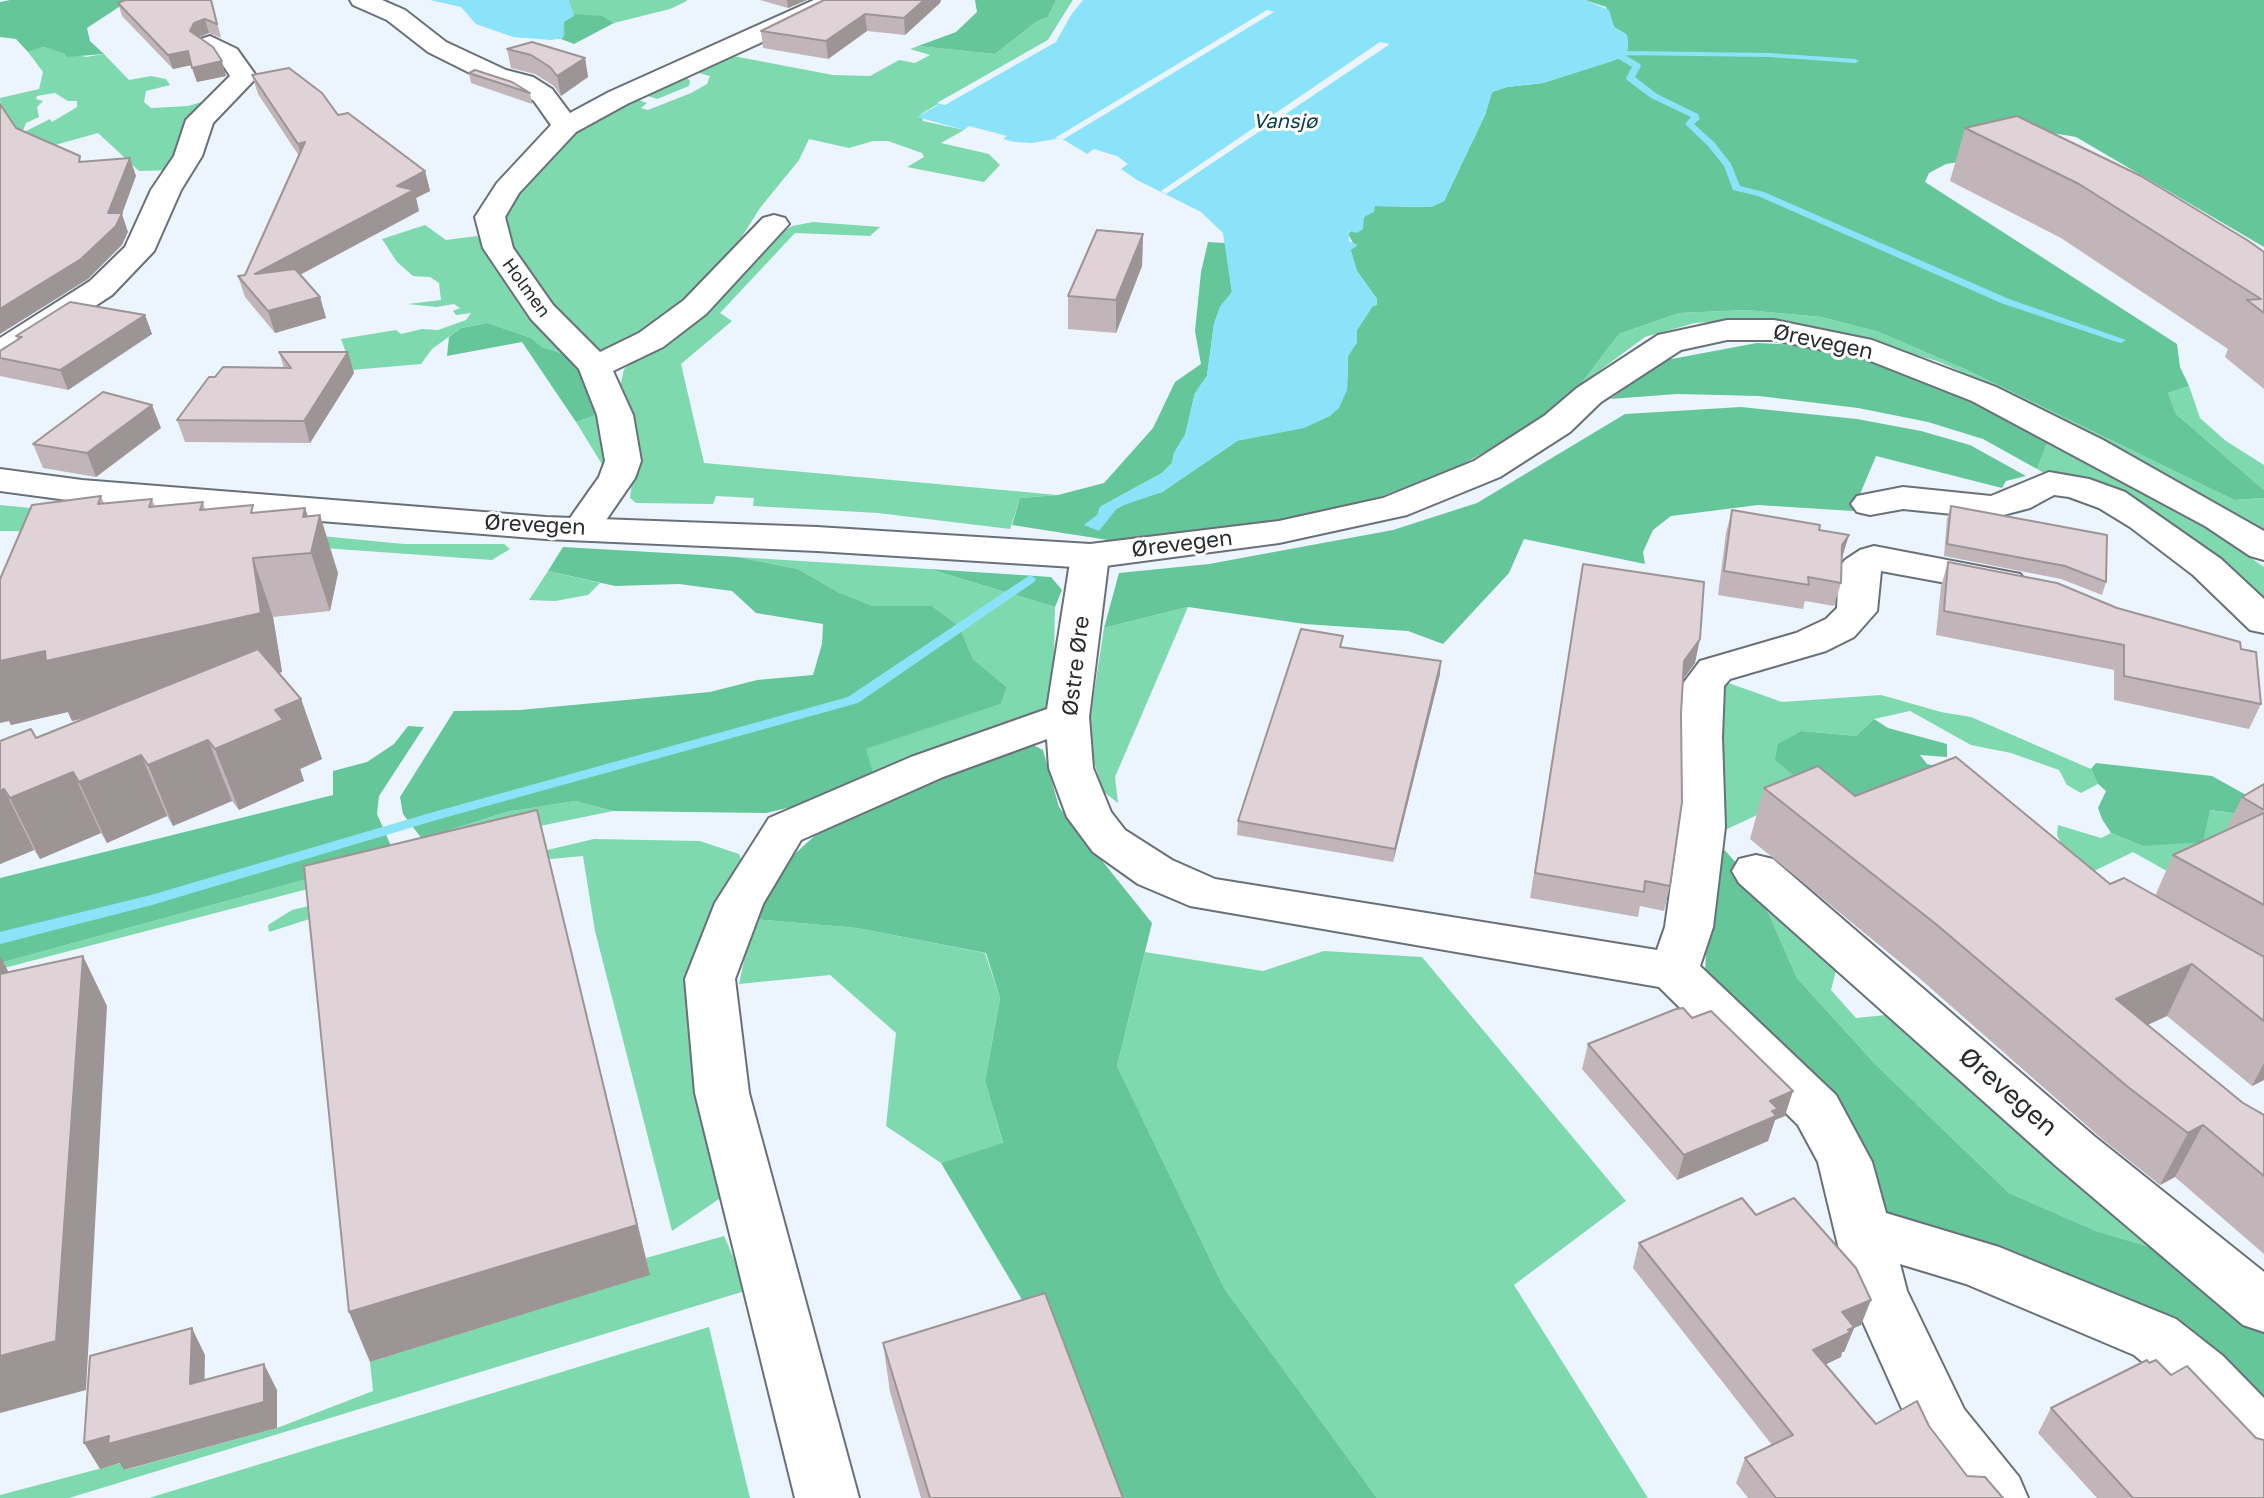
<!DOCTYPE html>
<meta charset="utf-8">
<style>
body{margin:0}
canvas{display:block;background:#ecf4fe}
</style>
<canvas width="2264" height="1498"></canvas>
<script>
const ctx = document.querySelector('canvas').getContext('2d');
ctx.lineJoin = 'round';
function fillPath(path, color) {
  ctx.fillStyle = color;
  ctx.fill(path, 'evenodd');
}
function poly(rows) {
  const path = new Path2D();
  for (const r of rows) {
    path.moveTo(r[0], r[1]);
    for (let i = 2; i < r.length; i += 2) path.lineTo(r[i], r[i + 1]);
  }
  return path;
}
function trace(path, color, width, dash) {
  ctx.strokeStyle = color;
  ctx.lineWidth = width;
  ctx.lineCap = dash ? 'butt' : 'round';
  ctx.setLineDash(dash || []);
  ctx.stroke(path);
}
function write(font, color, halo, rows, align = 'center') {
  ctx.font = font + ' "Golos Text",sans-serif';
  ctx.lineWidth = 6;
  ctx.setLineDash([]);
  ctx.textBaseline = 'middle';
  ctx.strokeStyle = halo;
  ctx.fillStyle = color;
  for (const [text, x, y, turn = 0] of rows) {
    ctx.save();
    ctx.translate(x, y);
    ctx.rotate((+turn || 0) * Math.PI / 180);
    ctx.textAlign = isNaN(turn) ? turn : align;
    if (halo) ctx.strokeText(text, 0, 0);
    ctx.fillText(text, 0, 0);
    ctx.restore();
  }
}
const green = poly([
 [544,0,686,0,687,1,670,9,614,23,603,16,561,39,513,37,530,29],
 [1056,0,1073,0,1048,40,921,114,923,121,964,130,941,143,989,154,1000,165,984,182,907,167,924,157,922,153,888,141,873,141,849,148,809,139,799,160,760,208,726,262,685,303,631,340,599,351,590,351,510,253,500,224,513,199,582,122,686,76,690,81,689,86,657,99,648,96,639,100,647,103,641,108,648,110,691,93,707,84,710,76,691,71,728,55,833,75,870,76,899,60,915,63,930,55,910,49,918,46,995,54,1036,22,1048,17],
 [42,47,86,57,104,54,129,80,151,76,166,79,170,85,146,91,144,102,151,108,188,106,209,100,174,170,139,171,98,133,5,159,0,98,39,89,43,72,28,52],
 [55,93,68,101,77,101,77,107,52,122,50,119,22,133,26,123,39,117,37,107,43,101,36,99,37,96],
 [813,222,880,227,870,236,795,233,720,313,732,321,681,364,704,463,1058,495,1020,498,1010,529,878,513,753,506,754,498,716,496,713,504,636,503,630,498,636,450,620,388,624,369,777,236,792,226],
 [425,225,446,240,477,236,564,354,542,347,531,338,488,323,461,328,432,349,421,364,352,370,341,339,396,330,401,334,422,329,438,330,466,320,471,313,456,315,453,311,460,308,454,304,436,307,408,304,441,300,439,283,430,277,413,276,397,262,382,239],
 [1746,310,1821,317,1879,332,1969,371,2234,500,2264,498,2264,537,2071,426,1973,377,1937,361,1854,337,1724,321,1695,323,1645,337,1580,385,1619,334,1679,313],
 [2189,386,2200,418,2226,441,2264,465,2264,490,2176,414,2168,393],
 [602,413,609,448,603,466,576,422],
 [2050,436,2212,531,2264,567,2264,606,2037,469],
 [0,505,404,544,504,544,510,549,492,560,99,532,0,531],
 [737,557,929,569,1055,607,1054,662,1048,707,1037,717,997,734,873,772,865,749,1001,704,1007,687,973,659,959,626,932,606,873,606,838,592,798,569],
 [548,571,600,583,588,595,555,601,529,600],
 [1188,607,1115,777,1118,803,1104,792,1091,754,1090,719,1104,628],
 [1720,680,1782,702,1881,695,1941,712,1971,717,2091,769,2098,784,2081,793,2067,785,2059,770,2011,753,1971,745,1910,711,1874,719,1856,736,1802,731,1811,790,1712,836],
 [575,801,613,811,540,826,422,839,506,812],
 [2209,810,2240,814,2264,926,2133,852,2090,873,2063,847,2057,835,2058,825,2101,838,2111,833,2143,846],
 [594,839,700,841,739,854,744,867,737,881,719,1199,672,1231,595,931,583,856,550,859,322,915,269,932,268,925,292,910],
 [395,855,400,865,0,969,0,963],
 [1756,885,1830,953,1836,971,1831,990,1856,1018,1896,1014,2160,1250,2096,1231,2009,1193,1876,1065,1797,978],
 [753,919,857,928,985,953,1000,998,985,1081,1003,1144,941,1163,886,1126,896,1033,830,975,739,984],
 [1324,951,1422,957,1626,1201,1514,1285,1648,1498,1377,1498,1224,1288,1117,1066,1145,952,1263,971],
 [724,1236,748,1290,69,1498,0,1498,0,1495,125,1462,125,1470,277,1428,373,1391,370,1362,649,1275,646,1258],
 [709,1327,750,1498,149,1498]
]);
const forest = poly([
 [10,0,126,0,128,1,87,28,90,41,104,54,67,57,64,53,43,47,28,52,16,39,0,37,0,2],
 [975,0,1056,0,1048,17,1036,22,995,54,918,46,956,32,977,12],
 [1585,0,2264,0,2264,247,2076,137,2017,127,1977,159,1946,164,1929,173,1925,182,2177,344,2180,367,2189,386,2168,393,2176,414,2264,490,2264,498,2234,500,1969,371,1879,332,1821,317,1746,310,1679,313,1619,334,1580,385,1538,421,1460,466,1380,497,1300,517,1200,533,1108,540,1012,525,1020,498,1058,495,1104,483,1153,428,1175,382,1201,364,1195,331,1201,272,1208,242,1225,243,1232,292,1220,307,1214,324,1207,376,1195,393,1185,435,1174,453,1172,463,1162,473,1100,507,1098,515,1085,526,1127,503,1162,492,1237,441,1347,390,1348,356,1357,342,1357,330,1377,299,1357,271,1350,250,1353,243,1348,234,1374,206,1431,207,1444,201,1485,115,1492,92,1507,87,1543,83,1623,57,1628,49,1627,35,1614,27,1606,7],
 [574,14,603,16,614,23,574,44,561,39,565,36,564,22],
 [488,323,531,338,542,347,564,354,582,371,602,413,576,422,522,342,447,356,449,337,461,328],
 [1757,343,1802,345,1845,353,1906,370,2050,436,2037,469,1983,439,1928,422,1858,408,1759,396,1677,394,1610,399,1666,360],
 [1741,407,1857,419,1921,431,1970,445,2026,476,2006,481,2002,488,1876,456,1853,511,1758,505,1671,516,1653,530,1643,552,1645,564,1524,539,1509,573,1443,644,1408,631,1305,624,1188,607,1104,628,1119,573,1209,564,1393,530,1477,503,1625,414],
 [563,547,737,557,798,569,838,592,873,606,932,606,959,626,973,659,1007,687,1001,704,866,749,873,772,800,805,766,813,613,811,575,801,506,812,422,839,403,814,400,797,454,711,520,710,710,692,757,680,813,675,822,644,823,624,756,613,732,591,679,584,615,586,548,571],
 [929,569,1051,577,1062,590,1055,607],
 [1874,719,1888,728,1947,744,1947,757,1920,755,1927,764,1954,770,1863,813,1811,790,1775,760,1778,744,1802,731,1856,736],
 [408,726,424,727,379,796,377,814,395,855,0,963,0,878,333,795,333,771,367,762,394,744],
 [1029,743,1043,750,1059,807,1152,923,1117,1066,1224,1288,1377,1498,1106,1498,1047,1342,941,1163,1003,1143,985,1081,1000,998,986,953,857,928,753,919,786,862,834,818],
 [2096,763,2212,776,2264,805,2240,814,2210,810,2203,842,2143,846,2111,833,2102,819,2098,808,2106,791,2098,784,2091,769],
 [1712,836,1756,885,1797,978,1876,1065,2009,1193,2096,1231,2160,1250,2264,1321,2264,1417,2162,1330,1877,1208,1705,972]
]);
const water = poly([
 [430,0,569,0,574,16,564,22,563,38,551,40,513,37,476,24,461,7],
 [1073,0,1585,0,1609,10,1614,27,1627,35,1628,49,1622,57,1610,62,1543,83,1507,87,1492,92,1485,115,1444,201,1431,207,1375,206,1374,212,1364,217,1363,229,1357,233,1349,231,1349,241,1358,245,1351,250,1357,271,1377,299,1377,305,1372,307,1357,330,1357,342,1348,356,1347,390,1339,408,1330,416,1304,428,1237,441,1162,492,1118,507,1099,531,1084,525,1097,515,1100,507,1162,473,1172,463,1174,453,1185,435,1195,393,1207,376,1214,324,1220,307,1232,292,1223,233,1201,212,1137,180,1121,169,1128,164,1117,156,1094,149,1087,154,1061,138,1032,143,1015,142,1003,139,1007,136,969,126,964,130,917,117,938,105,937,103,1048,40]
]);
const pier = poly([
 [1073,0,1083,0,1071,15,1056,42,945,105,937,103,1048,40],
 [1267,10,1274,12,1064,139,1055,138],
 [1380,42,1390,44,1166,194,1161,191]
]);
const stream = poly([
 [1626,51,1769,53,1855,59,1859,61,1855,63,1769,57,1623,55,1622,53,1626,51],
 [1619,55,1625,55,1640,64,1641,66,1635,77,1657,94,1698,114,1700,119,1694,124,1714,142,1731,164,1740,186,1764,192,2009,299,2126,340,2121,343,2117,342,2001,303,1758,196,1733,190,1724,166,1708,146,1685,124,1691,117,1651,98,1627,80,1626,78,1632,67,1619,59,1619,55],
 [1030,575,1036,579,1034,582,858,703,440,819,152,905,0,944,0,932,151,895,430,813,848,697,1030,575]
]);
const minor = poly([
 [350,0,382,0,405,10,446,42,506,70,533,77,552,89,570,113,609,92,814,0,846,0,843,5,627,104,576,132,519,193,505,217,513,248,553,305,600,352,639,333,684,300,763,218,774,215,785,218,789,224,706,314,663,347,613,371,633,415,641,461,635,478,595,536,582,539,569,536,563,528,599,477,605,461,597,415,579,369,531,319,483,248,475,217,497,183,551,125,534,101,515,89,488,82,428,52,387,20,353,5,350,0],
 [210,36,237,49,257,77,213,123,202,156,181,190,154,251,112,295,12,360,0,363,0,338,90,281,125,247,151,190,174,156,186,120,230,76,219,59,197,44,201,39,210,36],
 [2049,472,2089,479,2125,492,2221,559,2264,599,2264,633,2250,630,2193,575,2130,527,2099,508,2069,497,2054,495,2030,508,1992,518,1903,509,1870,515,1857,512,1851,504,1857,496,1903,487,1991,496,2049,472],
 [1090,544,1104,548,1109,556,1089,717,1093,768,1111,812,1125,830,1172,860,1215,879,1657,950,1665,927,1679,827,1678,737,1682,685,1700,661,1796,633,1826,619,1837,608,1839,568,1845,560,1860,550,1874,546,2020,574,2026,582,2020,590,2006,594,1881,571,1877,611,1854,637,1826,651,1730,679,1724,686,1722,737,1725,827,1713,927,1700,966,1836,1095,1872,1162,1886,1213,1999,1247,2176,1319,2223,1356,2264,1398,2264,1468,2242,1460,2181,1394,2134,1355,1966,1284,1900,1264,1907,1291,1964,1409,2019,1477,2028,1498,1957,1498,1920,1449,1849,1291,1818,1162,1798,1125,1659,987,1190,906,1138,884,1093,852,1067,817,1049,768,1047,739,943,777,801,840,763,904,735,979,749,1093,859,1498,795,1498,695,1093,685,979,715,903,769,818,911,757,1047,709,1071,556,1076,548,1090,544],
 [1756,855,1773,859,2094,1136,2264,1272,2264,1332,2243,1325,2056,1166,1739,883,1732,871,1739,859,1756,855]
]);
const tertiary = poly([
 [1727,320,1774,320,1872,340,1996,387,2103,440,2264,531,2264,560,2250,556,2205,526,1972,401,1863,358,1774,340,1727,340,1681,350,1601,402,1570,432,1500,477,1407,515,1279,543,1090,568,817,551,546,539,82,502,0,491,0,469,82,480,546,517,817,527,1090,544,1279,521,1383,498,1474,461,1544,416,1577,388,1658,335,1727,320]
]);
const wall = poly([
 [125,0,212,0,221,38,209,33,199,37,226,76,197,82,191,65,173,69,122,16,118,3],
 [760,0,807,0,788,8],
 [824,0,941,0,940,3,905,35,867,31,828,59,763,48,761,31],
 [507,49,585,58,588,77,561,96,554,86,535,74,511,68],
 [469,73,530,93,532,104,471,83],
 [252,75,338,115,425,171,430,191,416,198,419,211,300,275,320,297,326,318,275,333,245,297,238,276,245,275,299,156,258,94],
 [1965,128,2264,252,2264,389,2225,357,2228,349,2061,238,1950,181],
 [1143,234,1142,266,1116,333,1068,329,1068,296],
 [145,315,152,334,68,390,0,376,0,351,18,340,16,336],
 [279,352,348,352,354,373,310,443,185,442,177,420,215,377,284,368],
 [161,428,96,477,43,468,33,444],
 [101,496,104,503,152,499,155,506,203,502,205,509,256,513,305,508,308,516,338,573,330,611,273,617,282,672,279,673,301,699,322,759,300,769,304,781,239,810,232,801,173,826,167,816,107,843,101,833,40,859,34,850,0,864,0,741,36,738,87,717,72,721,68,712,11,725,9,721],
 [1951,506,2106,582,2102,595,2061,579,1944,556,1947,519],
 [1732,510,1819,530,1842,559,1841,583,1834,606,1805,601,1803,609,1718,595,1726,533],
 [1948,562,2117,608,2241,649,2261,704,2249,729,2114,700,2114,670,1936,635,1941,586],
 [1583,564,1695,663,1683,679,1670,886,1664,911,1640,906,1638,917,1530,898],
 [1342,647,1440,674,1393,862,1237,835,1238,821],
 [2264,784,2264,1080,2252,1086,2167,1016,2147,1025,2243,1103,2264,1115,2264,1254,2175,1177,2160,1185,2102,1139,1918,977,1750,839,1764,788,1855,796,2110,884,2155,896,2173,855,2226,830,2242,797],
 [1588,1044,1785,1116,1775,1120,1768,1141,1677,1180,1582,1069],
 [1756,1215,1861,1325,1854,1328,1844,1352,1842,1352,1841,1357,1826,1364,1876,1424,1929,1426,1967,1476,2003,1498,1748,1498,1736,1483,1745,1458,1772,1445,1633,1268,1639,1243],
 [883,1343,1123,1498,921,1498,890,1392],
 [2051,1408,2264,1498,2097,1498,2038,1433]
]);
const shadedWall = poly([
 [787,0,807,0,788,8],
 [924,0,941,0,940,3,905,35,904,18],
 [865,14,867,31,828,59,826,41],
 [205,19,209,33,199,37,190,31,194,23],
 [188,51,192,65,173,69,168,55],
 [585,58,588,77,561,96,557,76],
 [222,61,226,76,197,82,192,68],
 [305,142,303,164,298,144],
 [130,158,136,176,122,214,128,232,122,245,88,279,0,334,0,309,108,213],
 [425,171,430,191,416,198,419,211,262,295,255,274,397,186],
 [1143,234,1142,266,1116,333,1116,300],
 [320,297,326,318,275,333,268,311],
 [145,315,152,334,68,390,60,370],
 [348,352,354,373,310,443,304,421],
 [152,405,161,428,96,477,87,453],
 [305,508,315,538,320,515,338,573,330,611,311,553,303,517],
 [1849,535,1842,558,1842,545],
 [253,558,273,617,282,672,72,721,68,712,11,725,9,721,0,723,0,661],
 [1700,639,1695,663,1679,685,1684,661],
 [1441,661,1440,674,1393,862,1395,849],
 [301,699,322,759,300,769,304,781,239,810,215,749,275,710],
 [208,740,232,801,173,826,148,765],
 [141,755,167,816,107,843,79,782],
 [73,772,101,833,40,859,10,798],
 [4,789,34,850,0,864,0,791],
 [537,810,650,1275,370,1362,349,1312],
 [0,956,22,997,0,990],
 [83,956,107,1006,86,1390,0,1413,0,1356],
 [2192,964,2167,1016,2091,1051,2116,999],
 [2264,1063,2264,1080,2252,1086],
 [1793,1091,1785,1116,1775,1120,1768,1141,1677,1180,1684,1155,1770,1101],
 [2203,1125,2175,1177,2160,1185,2188,1133],
 [1871,1300,1861,1325,1854,1328,1844,1352,1842,1352,1841,1357,1804,1375,1813,1350,1842,1312],
 [192,1328,205,1355,204,1410,190,1384],
 [264,1364,277,1390,277,1428,124,1470,120,1463,100,1469,84,1443]
]);
const building = poly([
 [125,0,211,0,217,24,205,19,194,23,190,31,213,47,222,61,192,68,188,51,168,55,118,3,125,0],
 [824,0,924,0,904,18,865,14,826,41,761,31,824,0],
 [532,42,585,58,557,76,550,67,531,55,507,49,532,42],
 [289,68,322,93,338,115,348,113,425,171,397,186,414,190,255,274,295,269,320,297,268,311,238,276,245,275,305,142,298,144,252,75,289,68],
 [475,70,512,82,530,93,469,73,475,70],
 [0,104,16,128,80,156,79,162,130,158,108,213,122,213,116,226,81,259,0,309,0,104],
 [2017,116,2141,176,2247,240,2264,252,2264,313,2247,300,2261,299,2079,184,1965,128,2017,116],
 [1097,230,1143,234,1116,300,1068,296,1097,230],
 [70,302,145,315,60,370,0,358,0,351,22,337,16,336,70,302],
 [279,352,348,352,304,421,177,420,209,377,215,377,223,367,291,368,279,352],
 [103,392,152,405,87,453,33,444,103,392],
 [101,496,98,504,152,499,149,507,203,502,200,510,253,505,251,513,305,508,303,517,320,515,311,553,253,558,261,613,46,661,45,651,0,661,0,579,32,505,101,496],
 [1951,506,2107,535,2106,582,2065,566,1947,544,1951,506],
 [1732,510,1820,525,1819,530,1849,535,1842,545,1841,583,1808,577,1809,585,1724,571,1732,510],
 [1948,562,2057,583,2117,608,2240,642,2241,649,2256,652,2261,704,2124,676,2124,645,1944,611,1948,562],
 [1583,564,1704,582,1700,639,1684,661,1681,713,1682,802,1670,886,1645,881,1644,892,1535,873,1583,564],
 [1301,629,1343,636,1340,647,1441,661,1395,849,1238,821,1301,629],
 [258,649,301,699,275,710,283,720,215,749,208,740,148,765,141,755,79,782,73,772,10,798,4,789,0,791,0,741,31,729,36,738,258,649],
 [1956,757,2110,884,2124,878,2264,957,2264,1021,2192,964,2116,999,2243,1103,2264,1115,2264,1176,2203,1125,2188,1133,2128,1087,1937,925,1764,788,1818,766,1855,796,1956,757],
 [2264,784,2264,810,2242,797,2264,784],
 [537,810,637,1225,349,1312,304,866,537,810],
 [2264,813,2264,905,2173,855,2264,813],
 [83,956,56,1341,0,1356,0,974,83,956],
 [1683,1008,1692,1018,1711,1011,1793,1091,1770,1101,1778,1109,1772,1111,1776,1116,1684,1155,1588,1044,1676,1009,1683,1008],
 [1742,1198,1756,1215,1794,1198,1856,1268,1871,1300,1842,1312,1854,1327,1848,1330,1851,1332,1813,1350,1876,1424,1917,1401,1929,1426,1967,1476,1985,1477,2003,1498,1776,1498,1745,1458,1793,1435,1639,1243,1742,1198],
 [1045,1293,1123,1498,930,1498,883,1343,1045,1293],
 [192,1328,190,1384,264,1364,264,1402,108,1444,109,1436,84,1443,90,1356,192,1328],
 [2147,1360,2149,1363,2156,1360,2171,1375,2187,1366,2256,1438,2264,1440,2264,1498,2133,1498,2051,1408,2147,1360]
]);
const farStreetnames = [
 ["Holmen",526,288,54]
];
const farWaternames = [
 ["Vansjø",1285,122]
];
const streetNames = [
 ["Ørevegen",1823,342,12],
 ["Ørevegen",535,525,3],
 ["Ørevegen",1182,544,-7],
 ["Østre Øre",1076,666,-83]
];
const nearStreetnames = [
 ["Ørevegen",2008,1092,41]
];
fillPath(green, '#7fd9ae');
fillPath(forest, '#65c69a');
fillPath(water, '#8be3fa');
fillPath(pier, '#ecf4fe');
fillPath(stream, '#8be3fa');
trace(minor, '#6a7079', 4);
trace(tertiary, '#6a7079', 4);
fillPath(minor, '#fff');
fillPath(tertiary, '#fff');
fillPath(wall, '#c1b5b9');
fillPath(shadedWall, '#9d9496');
fillPath(building, '#e0d3d7');
trace(building, '#9d9496', 2);
write('18px', '#292c2f', '#fff', farStreetnames);
write('italic 20px', '#08404c', '#fff', farWaternames);
write('22px', '#292c2f', '#fff', streetNames);
write('26px', '#292c2f', '#fff', nearStreetnames);
</script>
